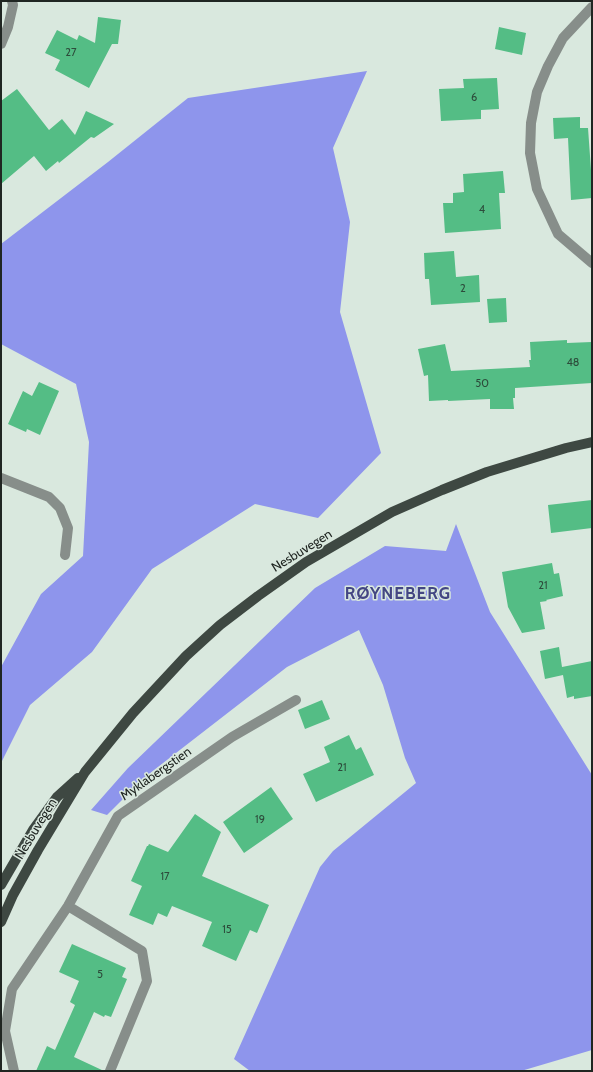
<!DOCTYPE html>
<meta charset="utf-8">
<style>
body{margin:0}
#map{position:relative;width:593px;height:1072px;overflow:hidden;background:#d9e8de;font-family:Cabin,sans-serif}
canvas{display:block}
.frame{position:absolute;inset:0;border:2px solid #202622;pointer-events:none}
</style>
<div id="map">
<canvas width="593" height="1072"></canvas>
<div class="frame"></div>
</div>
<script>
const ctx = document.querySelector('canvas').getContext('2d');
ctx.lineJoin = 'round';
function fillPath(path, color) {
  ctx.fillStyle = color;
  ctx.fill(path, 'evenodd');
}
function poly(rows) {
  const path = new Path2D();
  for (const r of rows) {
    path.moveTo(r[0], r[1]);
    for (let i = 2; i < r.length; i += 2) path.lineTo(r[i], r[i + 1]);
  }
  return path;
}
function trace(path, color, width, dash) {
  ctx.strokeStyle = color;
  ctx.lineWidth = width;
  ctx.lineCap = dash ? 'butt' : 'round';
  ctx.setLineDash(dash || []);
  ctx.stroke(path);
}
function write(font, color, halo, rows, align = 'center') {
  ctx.font = font + ' Cabin,sans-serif';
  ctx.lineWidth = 3;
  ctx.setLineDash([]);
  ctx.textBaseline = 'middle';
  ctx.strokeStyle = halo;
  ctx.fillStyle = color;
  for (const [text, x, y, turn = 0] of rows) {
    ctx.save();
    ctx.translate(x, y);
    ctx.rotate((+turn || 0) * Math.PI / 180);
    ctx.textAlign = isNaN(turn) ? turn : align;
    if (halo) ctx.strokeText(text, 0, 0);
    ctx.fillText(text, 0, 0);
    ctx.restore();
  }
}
const forest = poly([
 [367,71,333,148,350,222,340,312,381,453,318,518,255,504,152,569,92,652,30,705,1,763,1,667,41,594,83,556,89,442,76,384,1,344,1,244,108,162,188,98],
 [456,524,490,612,592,775,592,1050,521,1071,250,1071,234,1059,320,867,333,851,416,783,405,758,383,685,359,630,287,667,145,777,107,815,91,810,128,768,315,588,385,546,446,551]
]);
const building = poly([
 [98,17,121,20,118,44,112,44,89,88,55,70,60,60,45,53,57,30,77,40,79,35,95,43],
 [499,27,526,33,522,55,495,49],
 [497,78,499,109,481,110,481,119,441,121,439,89,464,88,463,79],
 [17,89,49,130,62,119,75,135,86,111,114,124,94,138,91,137,59,163,58,161,46,171,34,156,1,184,1,101],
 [580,117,580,128,588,128,591,170,592,170,592,198,571,200,568,138,554,139,553,118],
 [503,171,505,193,499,193,501,229,445,233,443,203,453,203,453,193,464,192,463,174],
 [454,251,456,277,479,275,480,302,431,305,429,279,425,279,424,253],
 [506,298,507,322,489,323,487,299],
 [567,340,567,343,592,342,592,383,515,388,515,398,513,398,514,409,490,409,490,399,448,401,448,400,429,401,428,375,424,376,418,349,445,344,451,371,530,367,529,360,531,360,530,342],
 [39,382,59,391,40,435,27,429,26,432,8,424,23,391,32,396],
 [592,500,592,528,551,533,548,505],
 [552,563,554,574,559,573,563,596,546,600,547,601,540,602,545,629,522,633,508,607,502,572],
 [559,647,562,667,592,661,592,696,574,699,574,696,567,698,563,675,545,679,540,651],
 [322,700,330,719,305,729,298,710],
 [349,735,356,750,361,747,374,775,316,802,303,774,330,762,324,747],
 [271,787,293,819,244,853,223,822],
 [195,814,221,832,202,876,269,905,257,933,250,930,236,961,202,946,212,922,172,906,167,917,158,913,153,925,129,915,142,886,131,881,147,846,148,846,149,844,168,852],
 [72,944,126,968,122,977,127,979,111,1017,105,1015,104,1017,94,1012,74,1057,104,1071,36,1071,47,1046,55,1050,75,1005,70,1002,79,981,59,972]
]);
const minor = poly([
 [592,7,563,38,548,66,537,92,531,123,530,153,537,189,558,234,592,263],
 [1,44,8,27,13,5,12,1],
 [1,478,49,497,60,508,68,528,65,555],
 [68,906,142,951,147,981,110,1071],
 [14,1071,5,1031,12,989,68,906,118,816,232,737,296,700]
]);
const primary = poly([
 [1,885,33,830,57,797,78,778],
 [1,922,13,895,38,850,85,772,133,713,186,656,220,625,258,596,306,562,392,512,442,490,487,472,566,448,592,442]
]);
const numberNames = [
 ["27",71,53],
 ["6",474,98],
 ["4",482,210],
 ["2",463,289],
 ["48",573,363],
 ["50",482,384],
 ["21",543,586],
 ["21",342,768],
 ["19",260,820],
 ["17",165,877],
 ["15",227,930],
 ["5",100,975]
];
const streetNames = [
 ["Nesbuvegen",302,551,-32],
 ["Myklabergstien",156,774,-35],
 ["Nesbuvegen",36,829,-59]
];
const districtNames = [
 ["RØYNEBERG",398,594]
];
fillPath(forest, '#8e95ec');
fillPath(building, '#54bd85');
trace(minor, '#878e8a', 10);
trace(primary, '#3e4842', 10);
write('11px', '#2d4c3b', null, numberNames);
write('13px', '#202622', '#d9e8de', streetNames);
ctx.letterSpacing = '1px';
write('bold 17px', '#434683', '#d9e8de', districtNames);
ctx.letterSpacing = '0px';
</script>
